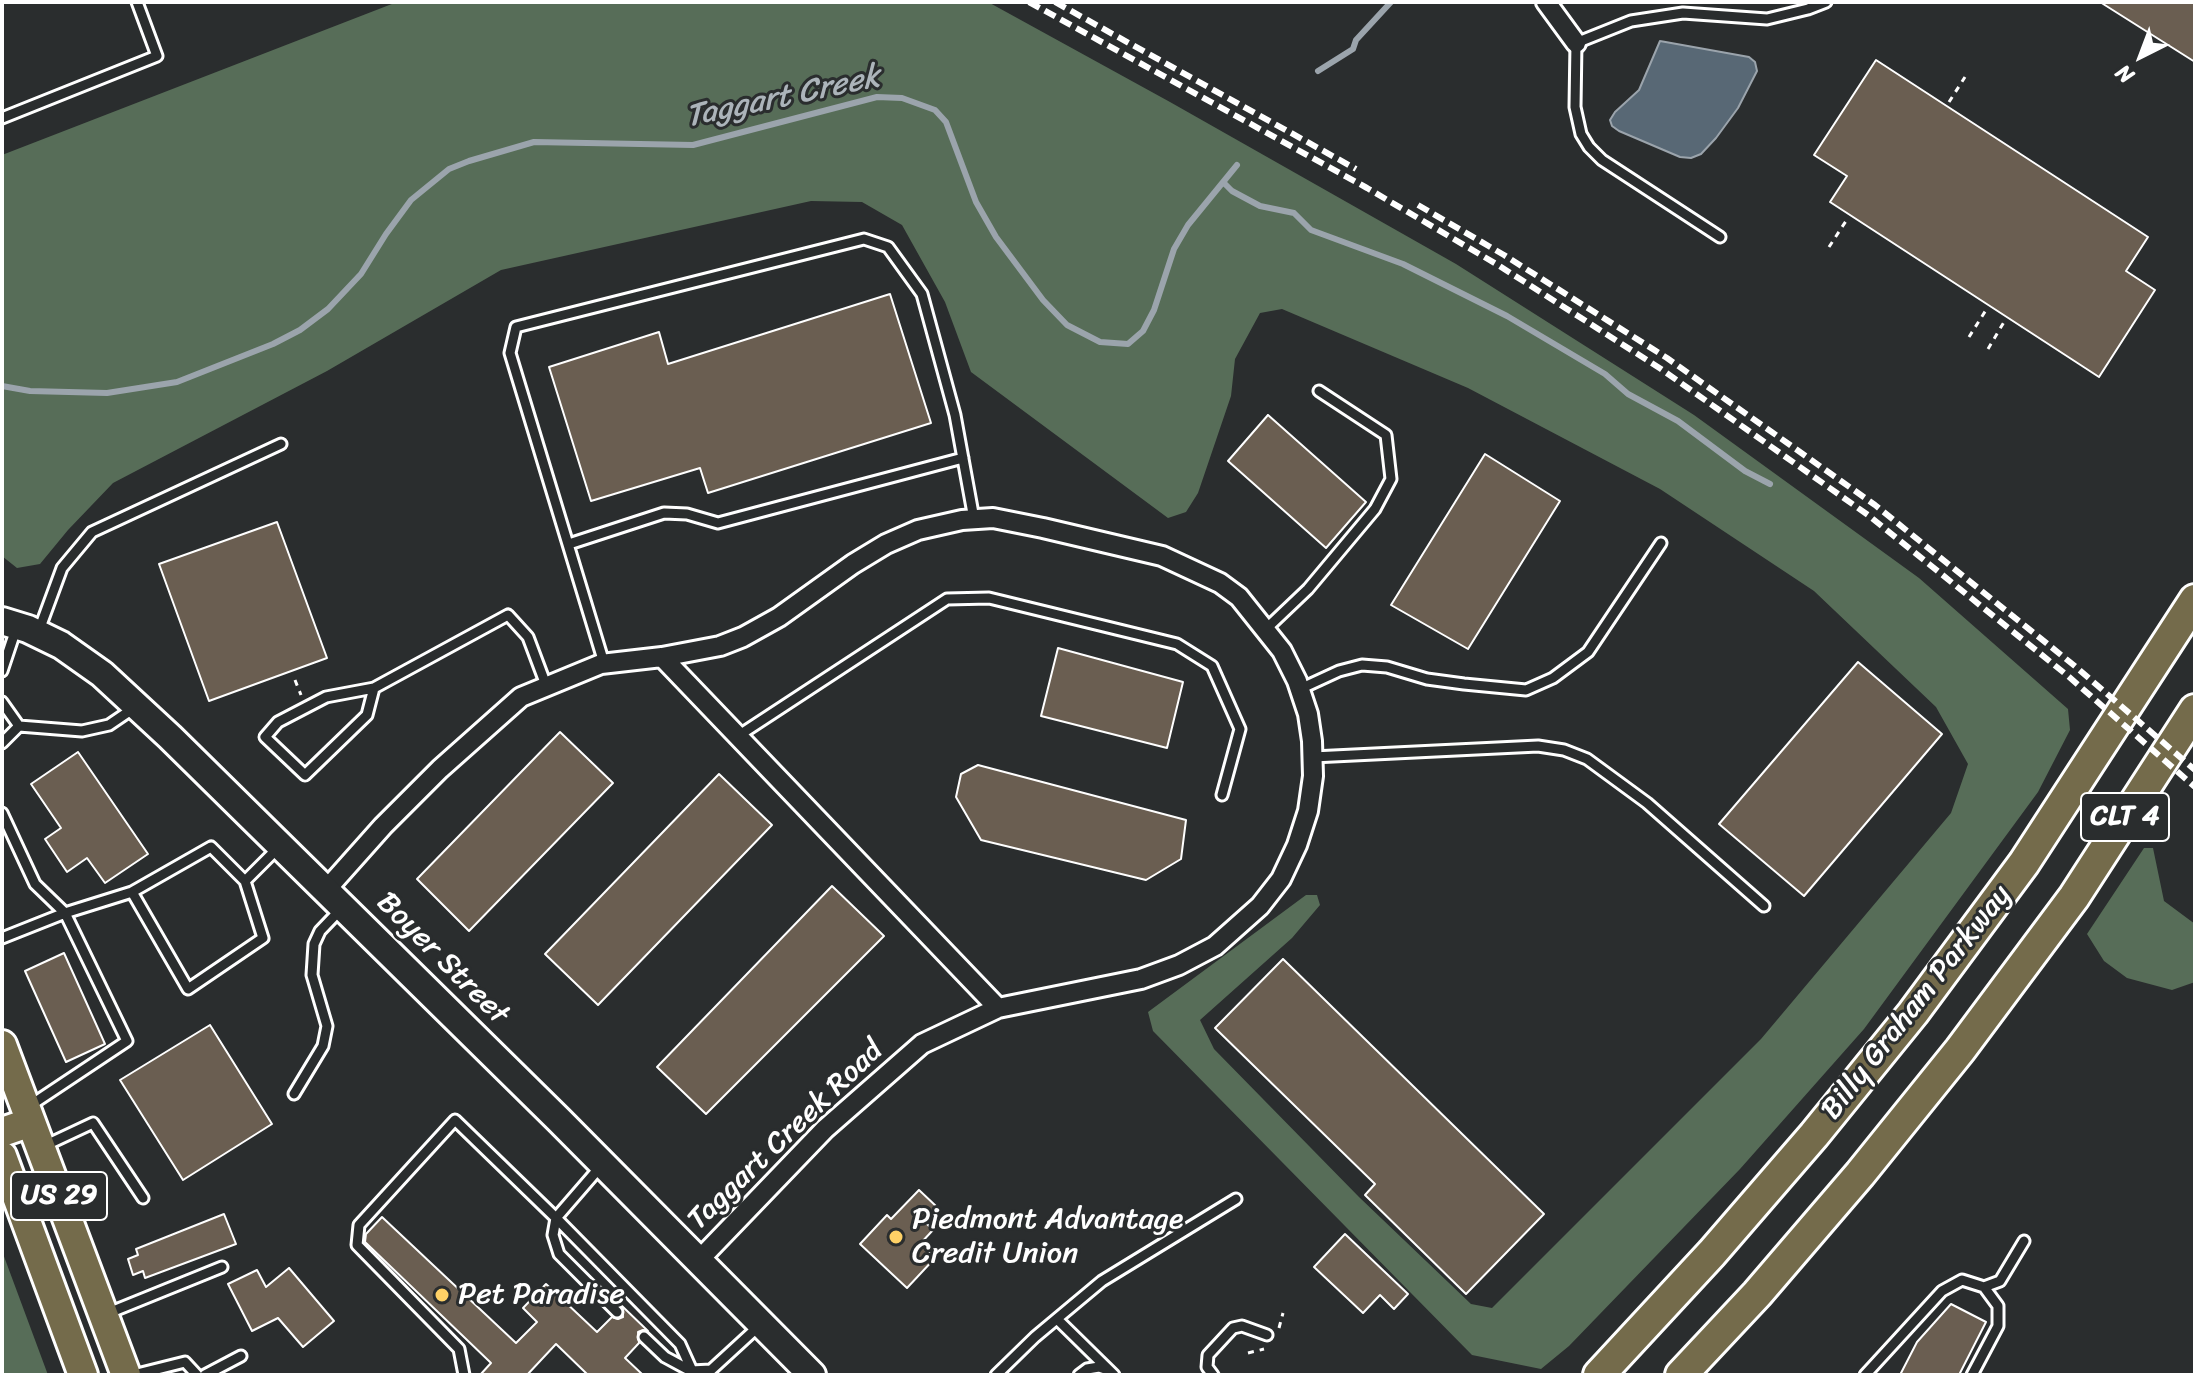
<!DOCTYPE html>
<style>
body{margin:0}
#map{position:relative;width:2197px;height:1377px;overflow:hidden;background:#2a2d2e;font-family:Sriracha,sans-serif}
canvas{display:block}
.frame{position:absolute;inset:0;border:4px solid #fff;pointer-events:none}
.north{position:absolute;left:2101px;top:16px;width:80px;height:80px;-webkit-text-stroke:6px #2a2d2e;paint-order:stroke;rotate:222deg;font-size:22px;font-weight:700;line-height:32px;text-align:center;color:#fff}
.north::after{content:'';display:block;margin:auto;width:28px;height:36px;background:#fff;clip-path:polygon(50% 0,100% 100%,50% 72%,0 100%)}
</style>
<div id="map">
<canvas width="2197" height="1377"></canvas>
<div class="frame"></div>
<div class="north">N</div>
</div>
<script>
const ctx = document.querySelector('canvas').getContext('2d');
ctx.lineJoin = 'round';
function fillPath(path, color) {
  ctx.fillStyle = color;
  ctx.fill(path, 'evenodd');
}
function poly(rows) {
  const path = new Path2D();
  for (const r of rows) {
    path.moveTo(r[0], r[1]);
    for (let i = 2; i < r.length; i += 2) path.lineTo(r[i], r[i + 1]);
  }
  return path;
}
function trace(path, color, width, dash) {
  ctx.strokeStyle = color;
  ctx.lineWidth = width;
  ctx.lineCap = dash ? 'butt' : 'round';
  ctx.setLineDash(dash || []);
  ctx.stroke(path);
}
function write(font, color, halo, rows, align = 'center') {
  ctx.font = font + ' Sriracha,sans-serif';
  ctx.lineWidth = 6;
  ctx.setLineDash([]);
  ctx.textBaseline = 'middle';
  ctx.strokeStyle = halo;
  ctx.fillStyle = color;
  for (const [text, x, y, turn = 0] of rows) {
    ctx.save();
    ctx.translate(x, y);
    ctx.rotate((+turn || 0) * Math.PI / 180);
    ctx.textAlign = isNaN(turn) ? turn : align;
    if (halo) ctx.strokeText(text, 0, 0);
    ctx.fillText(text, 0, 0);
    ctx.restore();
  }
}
const green = poly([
 [397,2,988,2,1170,102,1456,264,1694,415,1919,578,2068,709,2070,730,2038,792,1864,1029,1740,1169,1569,1346,1541,1369,1472,1355,1153,1031,1148,1012,1306,895,1317,895,1320,905,1292,938,1200,1020,1214,1049,1359,1197,1471,1304,1492,1308,1761,1039,1951,813,1968,764,1936,707,1814,591,1660,489,1468,388,1282,309,1260,313,1235,359,1231,396,1198,493,1186,512,1168,518,971,372,945,302,902,225,862,202,811,201,501,270,327,371,113,483,68,530,40,564,17,568,2,556,2,155],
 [2144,848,2153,848,2164,901,2195,924,2195,982,2172,990,2127,978,2104,961,2087,934],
 [2,1251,48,1375,2,1375]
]);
const water = poly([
 [1660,41,1749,57,1755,62,1757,71,1738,108,1716,138,1701,154,1691,158,1680,157,1619,131,1612,126,1610,120,1615,112,1639,90,1660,41]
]);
const stream = poly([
 [1318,71,1353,49,1356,40,1391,2],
 [1223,182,1232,191,1260,206,1294,213,1311,230,1403,264,1507,316,1605,374,1628,394,1678,421,1745,471,1770,484],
 [2,386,30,391,107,393,177,382,273,344,300,330,328,309,361,274,386,234,411,200,449,169,469,161,534,142,693,145,877,97,902,98,935,110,946,122,976,202,996,237,1043,300,1067,325,1100,342,1128,344,1143,331,1154,310,1174,249,1188,225,1237,165]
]);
const building = poly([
 [2100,2,2195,2,2195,62,2100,2],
 [1876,60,2148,237,2126,271,2155,290,2099,377,1830,202,1847,176,1814,155,1876,60],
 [890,294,931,423,708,493,700,468,591,501,549,367,659,332,668,364,890,294],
 [1268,415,1366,502,1326,548,1228,461,1268,415],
 [1485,454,1560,501,1468,649,1391,605,1485,454],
 [277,522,327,658,209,701,159,564,277,522],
 [1058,648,1183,682,1167,748,1041,716,1058,648],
 [1858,662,1942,734,1804,896,1719,824,1858,662],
 [560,732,613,783,469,931,417,879,560,732],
 [78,752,148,854,105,883,87,858,67,872,45,839,61,828,31,784,78,752],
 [978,765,1186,820,1181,859,1146,880,981,840,956,797,961,774,978,765],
 [719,774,772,825,598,1005,545,954,719,774],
 [832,886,884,936,706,1114,657,1067,832,886],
 [64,953,105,1044,66,1062,25,971,64,953],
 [1283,959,1544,1214,1466,1294,1365,1195,1375,1184,1215,1028,1283,959],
 [210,1025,272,1124,183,1180,120,1080,210,1025],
 [919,1190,937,1207,924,1221,933,1230,920,1244,935,1258,907,1288,860,1244,887,1215,891,1219,919,1190],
 [224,1214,236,1244,145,1278,143,1271,133,1275,128,1259,138,1255,136,1249,224,1214],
 [382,1217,516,1343,537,1322,523,1308,546,1284,597,1332,612,1317,618,1319,623,1317,622,1306,648,1331,643,1330,638,1332,639,1343,625,1358,643,1375,588,1375,556,1344,527,1375,480,1375,491,1363,365,1242,366,1234,382,1217],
 [1345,1234,1408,1294,1394,1309,1380,1295,1363,1313,1314,1267,1345,1234],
 [289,1268,334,1321,303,1347,278,1318,252,1331,228,1284,257,1270,266,1287,289,1268],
 [1951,1304,1986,1322,1959,1375,1900,1375,1917,1342,1951,1304]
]);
const path = poly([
 [1949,102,1965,77],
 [1829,247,1846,221],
 [1969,337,1986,310],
 [1988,349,2004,322],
 [295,680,301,695],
 [1279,1328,1283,1313],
 [1248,1353,1264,1349]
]);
const service = poly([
 [2,118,157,56,137,2],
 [1720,237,1602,160,1589,147,1581,134,1575,107,1576,43,1631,21,1683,13,1767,19,1808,9,1826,2],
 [569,544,664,513,687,514,718,523,963,458],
 [1266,629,1308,589,1375,509,1391,479,1386,435,1319,391],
 [38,633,62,568,92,532,281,444],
 [604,663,510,353,516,327,864,239,888,247,922,294,955,415,974,519],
 [2,671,16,629],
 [374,688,367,715,305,775,265,737,278,722,326,697,374,688,508,615,528,637,546,685],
 [1300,689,1339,671,1362,665,1387,667,1427,679,1464,684,1526,690,1553,678,1588,652,1661,543],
 [2,702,19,726],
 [738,736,947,599,989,598,1177,644,1212,666,1240,729,1222,795],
 [2,743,19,726,82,731,109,725,134,708],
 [1313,757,1538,746,1564,750,1587,759,1647,803,1764,906],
 [2,813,35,884,65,913,127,1041,28,1107],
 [132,892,188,989,263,938,245,881,278,848],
 [2,938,65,913,132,892,211,847,245,881],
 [294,1094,323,1046,327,1026,312,975,314,944,320,931,341,909],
 [44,1146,93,1123,143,1198],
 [601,1166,556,1218,553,1235,559,1254,617,1312],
 [1984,1287,2000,1281,2024,1241],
 [106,1314,222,1267],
 [1057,1319,1114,1375],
 [644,1337,665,1357,691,1371,711,1370,760,1325],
 [133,1375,185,1362,197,1375],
 [205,1375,241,1356],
 [464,1375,459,1349,357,1245,359,1225,455,1120,556,1218,680,1344,694,1375],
 [996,1375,1035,1337,1102,1281,1236,1199],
 [1079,1375,1087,1369,1099,1367,1108,1370],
 [1213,1375,1207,1367,1208,1355,1233,1328,1242,1326,1267,1335],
 [1865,1375,1942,1291,1962,1280,1984,1287,1998,1306,1998,1326,1972,1375]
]);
const minor = poly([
 [1546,2,1576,43],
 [662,657,998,1008],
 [326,890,383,826,440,769,521,697,601,664,662,657,720,646,743,637,779,617,853,564,886,544,918,530,962,520,993,518,1043,528,1162,556,1220,583,1239,597,1282,651,1297,681,1308,714,1312,741,1313,776,1308,811,1297,845,1281,879,1260,906,1215,946,1179,965,1141,979,998,1008,922,1044,825,1129,699,1260]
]);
const secondary = poly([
 [2,621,28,629,61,645,102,674,170,737,559,1120,812,1375]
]);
const primary = poly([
 [2,1045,126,1375],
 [2,1132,31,1122],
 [2,1156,83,1375]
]);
const trunk = poly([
 [1599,1375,1712,1253,1814,1135,1913,1013,2024,863,2195,600],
 [1681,1375,1757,1294,1860,1174,1960,1050,2074,897,2195,710]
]);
const rail = poly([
 [1029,2,1367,188,1498,265,1661,369,1868,515,2068,676,2195,787],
 [1055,2,1356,169],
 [1418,205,1504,255,1667,358,1875,505,2076,667,2195,770]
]);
const markers = [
 [896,1237,8,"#ffd166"],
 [442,1295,8,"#ffd166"]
];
const shields = [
 [2125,817,88],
 [59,1196,96]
];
const shieldNames = [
 ["CLT 4",2125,817],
 ["US 29",59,1196]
];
const streetNames = [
 ["Boyer Street",442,959,45],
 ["Billy Graham Parkway",1917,1003,-52],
 ["Taggart Creek Road",786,1136,-44]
];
const poiNames = [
 ["Piedmont Advantage",912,1220],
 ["Credit Union",912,1254],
 ["Pet Paradise",458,1295]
];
const waterNames = [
 ["Taggart Creek",783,98,-12]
];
fillPath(green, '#576d58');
fillPath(water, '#586875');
trace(water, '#9ba4ac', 2);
trace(stream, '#9ba4ac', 6);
fillPath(building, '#6a5e51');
trace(building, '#fff', 2);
trace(service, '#fff', 15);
trace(minor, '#fff', 24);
trace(secondary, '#fff', 32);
trace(primary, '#fff', 34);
trace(trunk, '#fff', 36);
trace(path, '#fff', 3, [6, 6]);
trace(service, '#2a2d2e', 9);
trace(minor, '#2a2d2e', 18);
trace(secondary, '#2a2d2e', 26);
trace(primary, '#746b4b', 28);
trace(trunk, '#746b4b', 30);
trace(rail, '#fff', 6, [12, 6]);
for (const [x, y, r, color] of markers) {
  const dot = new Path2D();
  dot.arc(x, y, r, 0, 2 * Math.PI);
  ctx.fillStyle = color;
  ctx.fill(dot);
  trace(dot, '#2a2d2e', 3);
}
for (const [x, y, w] of shields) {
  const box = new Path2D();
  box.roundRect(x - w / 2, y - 24, w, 48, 6);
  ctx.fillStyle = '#2a2d2e';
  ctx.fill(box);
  trace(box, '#fff', 2);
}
write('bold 28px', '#fff', null, shieldNames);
write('30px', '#fff', '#2a2d2e', streetNames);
write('30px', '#fff', '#2a2d2e', poiNames, 'left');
write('italic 32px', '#acb4ba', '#2a2d2e', waterNames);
</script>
